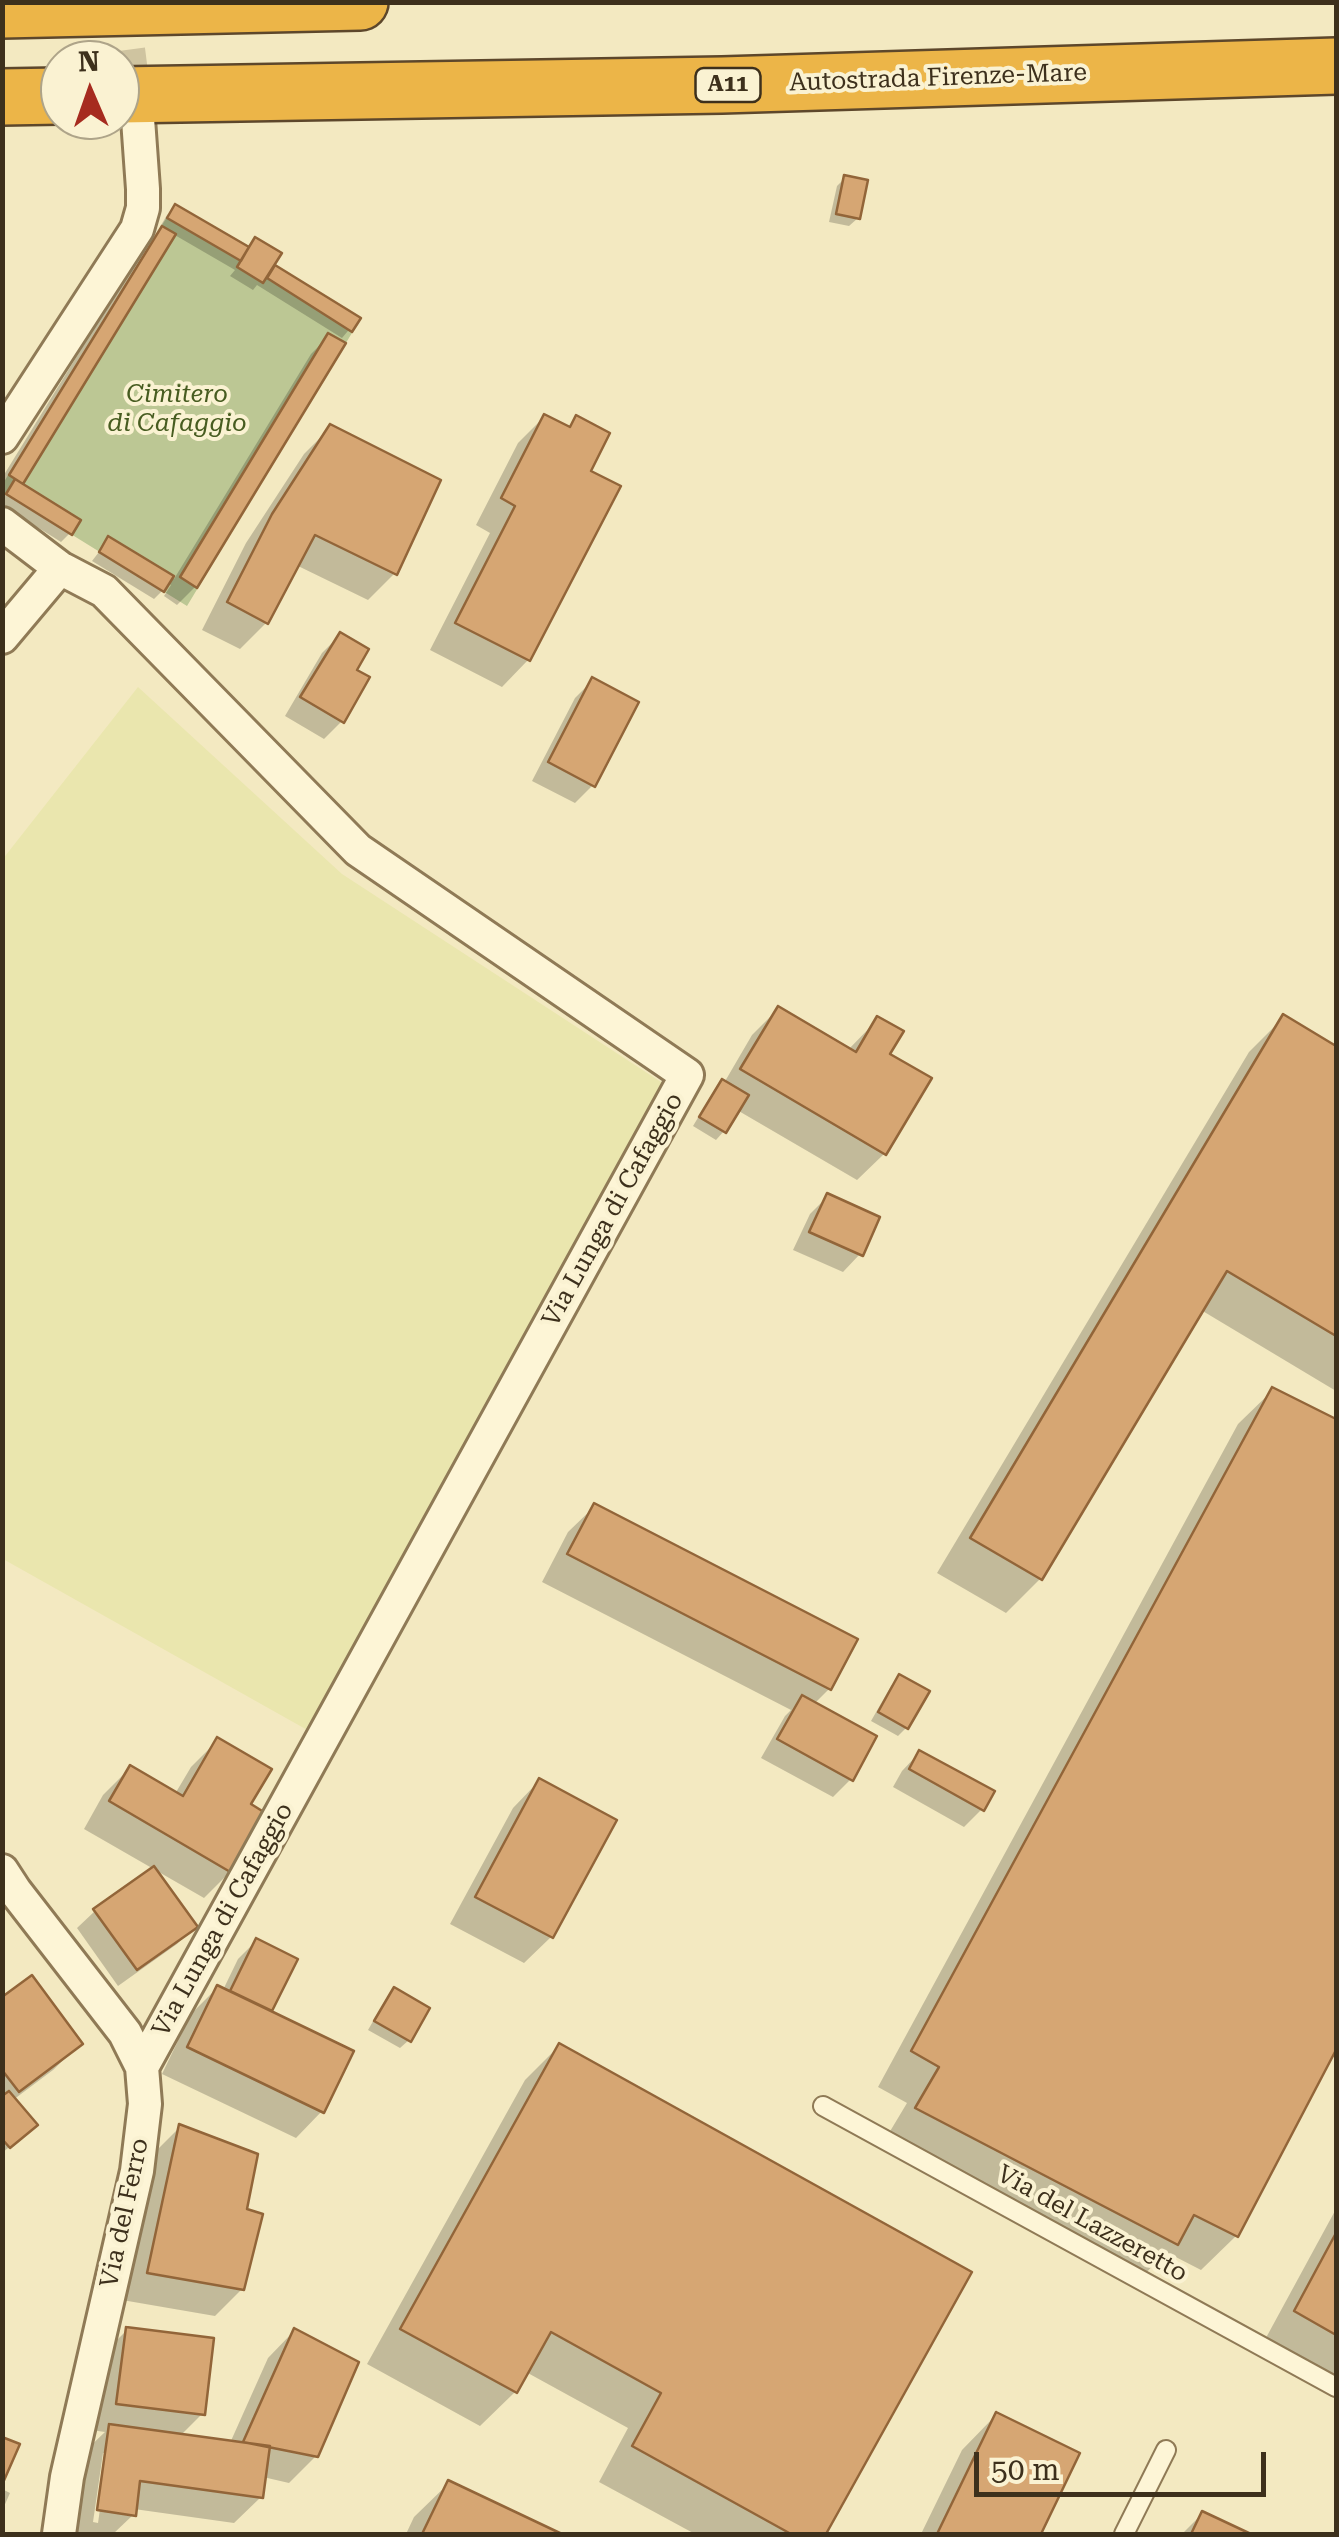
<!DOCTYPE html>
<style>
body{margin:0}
#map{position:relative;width:1339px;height:2537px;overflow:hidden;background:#f3e9c1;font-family:"Roboto Serif",serif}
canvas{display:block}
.frame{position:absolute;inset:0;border:5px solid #3d301c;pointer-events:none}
.north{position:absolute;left:40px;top:40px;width:100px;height:100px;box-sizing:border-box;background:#faf2d2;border:2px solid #aea489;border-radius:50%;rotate:358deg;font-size:28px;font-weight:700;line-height:40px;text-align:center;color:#3d301c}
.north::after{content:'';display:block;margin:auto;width:35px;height:45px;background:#a62b1f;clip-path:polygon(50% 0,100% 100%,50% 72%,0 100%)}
.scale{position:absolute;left:974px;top:2452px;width:292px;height:45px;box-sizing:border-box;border:5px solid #3d301c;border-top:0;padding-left:12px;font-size:30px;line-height:35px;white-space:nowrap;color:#3d301c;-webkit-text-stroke:8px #faf2d2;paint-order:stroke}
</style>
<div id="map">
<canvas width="1339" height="2537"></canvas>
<div class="frame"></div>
<div class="north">N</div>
<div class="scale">50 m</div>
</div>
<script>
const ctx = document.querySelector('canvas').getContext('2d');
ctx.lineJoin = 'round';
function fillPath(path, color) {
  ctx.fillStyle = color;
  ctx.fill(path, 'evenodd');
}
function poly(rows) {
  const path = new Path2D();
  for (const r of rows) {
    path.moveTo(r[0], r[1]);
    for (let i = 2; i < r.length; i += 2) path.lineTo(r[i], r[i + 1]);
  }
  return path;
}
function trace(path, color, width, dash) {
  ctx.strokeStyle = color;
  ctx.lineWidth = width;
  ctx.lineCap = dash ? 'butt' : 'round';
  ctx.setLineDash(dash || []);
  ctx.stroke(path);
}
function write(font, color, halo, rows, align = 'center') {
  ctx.font = font + ' "Roboto Serif",serif';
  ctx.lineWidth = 8;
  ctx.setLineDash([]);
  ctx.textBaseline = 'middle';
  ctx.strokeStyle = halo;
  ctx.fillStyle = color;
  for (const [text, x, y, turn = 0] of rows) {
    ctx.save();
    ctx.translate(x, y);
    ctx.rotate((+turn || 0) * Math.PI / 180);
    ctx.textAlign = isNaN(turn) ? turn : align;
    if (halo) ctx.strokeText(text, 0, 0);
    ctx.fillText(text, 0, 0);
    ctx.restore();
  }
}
const farmland = poly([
 [138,687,342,874,664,1084,318,1736,3,1559,2,860]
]);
const cemetery = poly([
 [175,204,249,246,255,237,282,253,275,265,361,318,187,606,3,492,2,485]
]);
const shadow = poly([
 [845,178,858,218,849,226,829,222,837,186],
 [176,207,247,248,256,240,271,266,358,319,342,338,257,285,253,290,230,276,235,270,173,234,19,485,70,533,61,542,2,505,2,478,144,247,163,228,160,227,167,215],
 [329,336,342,344,195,587,177,605,164,596,171,585,169,584,154,599,92,561,109,539,174,579,311,354],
 [544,417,567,428,577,418,587,472,528,660,502,687,430,650,490,533,476,525,518,443],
 [331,427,395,573,368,600,296,565,266,623,240,649,202,630,246,543,304,454],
 [340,635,354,671,342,721,324,739,285,716,322,653],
 [593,680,593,785,575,803,532,781,575,698],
 [778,1009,848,1050,878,1019,887,1055,928,1079,884,1154,857,1180,737,1110,724,1131,716,1140,693,1126,714,1091,724,1083,752,1035],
 [1284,1017,1336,1048,1336,1391,1201,1310,1040,1579,1006,1613,937,1573,1249,1052],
 [828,1196,860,1254,843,1272,793,1250,810,1214],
 [1273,1390,1336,1422,1336,2044,1236,2236,1201,2270,1166,2252,1141,2278,883,2143,907,2103,878,2087,1238,1424],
 [595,1506,829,1689,814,1704,851,1779,833,1797,761,1758,785,1716,791,1710,542,1582,568,1532],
 [899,1677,906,1728,898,1736,871,1721,891,1686],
 [218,1740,248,1805,230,1872,204,1898,84,1829,103,1795,130,1768,175,1794,191,1767],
 [919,1753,982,1809,964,1827,893,1787,902,1771],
 [539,1781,551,1937,524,1963,450,1924,513,1808],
 [95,1911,195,1926,177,1944,118,1986,77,1928],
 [256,1941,295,1960,269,2012,322,2111,296,2138,162,2074,191,2014,217,1988,223,1990,238,1959],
 [394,1991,409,2040,400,2048,368,2030,386,1999],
 [2,2000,80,2044,53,2070,13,2100,26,2133,2,2153],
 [559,2046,969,2273,824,2534,695,2534,599,2482,628,2428,526,2372,515,2392,480,2426,367,2364,525,2080],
 [180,2127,244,2211,242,2289,215,2316,122,2300,153,2154],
 [1336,2209,1336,2388,1261,2347],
 [127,2330,203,2413,180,2436,230,2443,268,2358,294,2331,316,2456,289,2483,263,2477,261,2497,234,2523,134,2509,133,2515,113,2534,72,2534,83,2453,105,2432,91,2430,100,2357],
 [103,2453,108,2453,98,2523,93,2522],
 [996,2415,1077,2454,1038,2534,921,2534,962,2450],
 [449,2483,556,2534,406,2534,414,2517],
 [2,2489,10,2493,2,2511],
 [1202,2514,1245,2534,1182,2534]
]);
const building = poly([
 [844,175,868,180,860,219,836,214,844,175],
 [175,204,249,247,241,261,167,218,175,204],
 [162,226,176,234,23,484,9,475,162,226],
 [255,237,282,253,263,283,237,267,255,237],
 [275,265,361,318,352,332,267,278,275,265],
 [328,333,346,343,197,588,180,577,328,333],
 [544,414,570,427,576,415,610,433,591,471,621,486,530,661,455,623,515,506,501,498,544,414],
 [330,424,441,480,397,575,315,535,268,624,227,602,272,514,330,424],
 [15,479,81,520,72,535,6,494,15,479],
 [108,536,174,576,164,592,99,552,108,536],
 [340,632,369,649,357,670,370,677,344,723,300,697,340,632],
 [592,677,639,702,595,787,548,762,592,677],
 [778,1006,856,1052,877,1016,904,1031,890,1054,932,1078,886,1155,740,1069,778,1006],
 [1283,1014,1336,1046,1336,1336,1227,1271,1042,1580,970,1538,1283,1014],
 [722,1079,749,1095,726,1133,699,1117,722,1079],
 [827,1193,880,1217,863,1256,809,1232,827,1193],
 [1272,1387,1336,1419,1336,2050,1238,2237,1194,2215,1178,2245,915,2108,939,2067,911,2051,1272,1387],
 [594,1503,858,1639,831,1690,567,1554,594,1503],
 [899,1674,930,1691,908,1729,878,1712,899,1674],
 [802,1695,877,1736,853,1781,777,1739,802,1695],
 [217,1737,272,1769,251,1804,267,1814,232,1873,109,1801,130,1765,183,1796,217,1737],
 [919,1750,995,1791,984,1811,909,1769,919,1750],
 [539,1778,617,1820,553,1938,475,1897,539,1778],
 [154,1866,198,1927,137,1970,93,1909,154,1866],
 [256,1938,298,1959,272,2011,230,1991,256,1938],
 [32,1975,83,2044,19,2092,2,2070,2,1997,32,1975],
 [217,1985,354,2051,324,2113,187,2047,217,1985],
 [394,1987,430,2008,411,2042,374,2021,394,1987],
 [559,2043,972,2272,826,2534,791,2534,632,2446,661,2393,551,2332,517,2393,400,2329,559,2043],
 [9,2091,38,2125,10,2148,2,2139,2,2096,9,2091],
 [179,2124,258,2154,247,2209,263,2214,244,2290,147,2273,179,2124],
 [1336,2233,1336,2335,1294,2311,1336,2233],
 [126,2327,214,2338,205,2415,116,2404,126,2327],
 [294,2328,359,2362,318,2457,243,2442,294,2328],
 [996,2412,1080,2453,1041,2534,937,2534,996,2412],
 [109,2424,270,2446,263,2498,140,2481,136,2516,97,2510,109,2424],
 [2,2437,20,2444,2,2485,2,2437],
 [448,2480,562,2534,422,2534,448,2480],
 [1202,2511,1251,2534,1191,2534,1202,2511]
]);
const minorTunnel = poly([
 [123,2,137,112]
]);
const service = poly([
 [823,2106,1336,2387],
 [1124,2534,1166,2450]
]);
const minor = poly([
 [2,437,137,229,143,208,143,189,138,119],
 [2,524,60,568,104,591,358,850,687,1075,142,2067],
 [2,637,60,568],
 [2,1871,15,1891,125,2033,142,2067,145,2104,137,2171,67,2477,59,2534]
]);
const motorway = poly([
 [2,10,360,2],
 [120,95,722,85,1336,66],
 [2,97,60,96]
]);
const shields = [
 [728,85,65]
];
const shieldNames = [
 ["A11",728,85]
];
const streetNames = [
 ["Autostrada Firenze-Mare",938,78,-2],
 ["Via Lunga di Cafaggio",613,1210,-61],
 ["Via Lunga di Cafaggio",223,1920,-61],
 ["Via del Ferro",125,2213,-78],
 ["Via del Lazzeretto",1092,2224,29]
];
const parkNames = [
 ["Cimitero",177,395],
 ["di Cafaggio",177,424]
];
fillPath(farmland, '#eae6ae');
fillPath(cemetery, '#bcc794');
fillPath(shadow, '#0003');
fillPath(building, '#d6a673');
trace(building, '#926539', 2.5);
trace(minorTunnel, '#cfc4a0', 32, [32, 16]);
trace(service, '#8f7a56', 22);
trace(minor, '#8f7a56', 38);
trace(motorway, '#5d472b', 60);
trace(service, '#fdf5d6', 18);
trace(minor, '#fdf5d6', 32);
trace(motorway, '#ecb548', 55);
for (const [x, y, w] of shields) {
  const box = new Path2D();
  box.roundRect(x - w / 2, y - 17, w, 34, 8);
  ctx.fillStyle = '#faf2d2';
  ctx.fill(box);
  trace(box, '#3d301c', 2.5);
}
write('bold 22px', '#3d301c', null, shieldNames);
write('25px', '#3d301c', '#faf2d2', streetNames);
write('italic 25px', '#475c20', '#faf2d2', parkNames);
</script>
